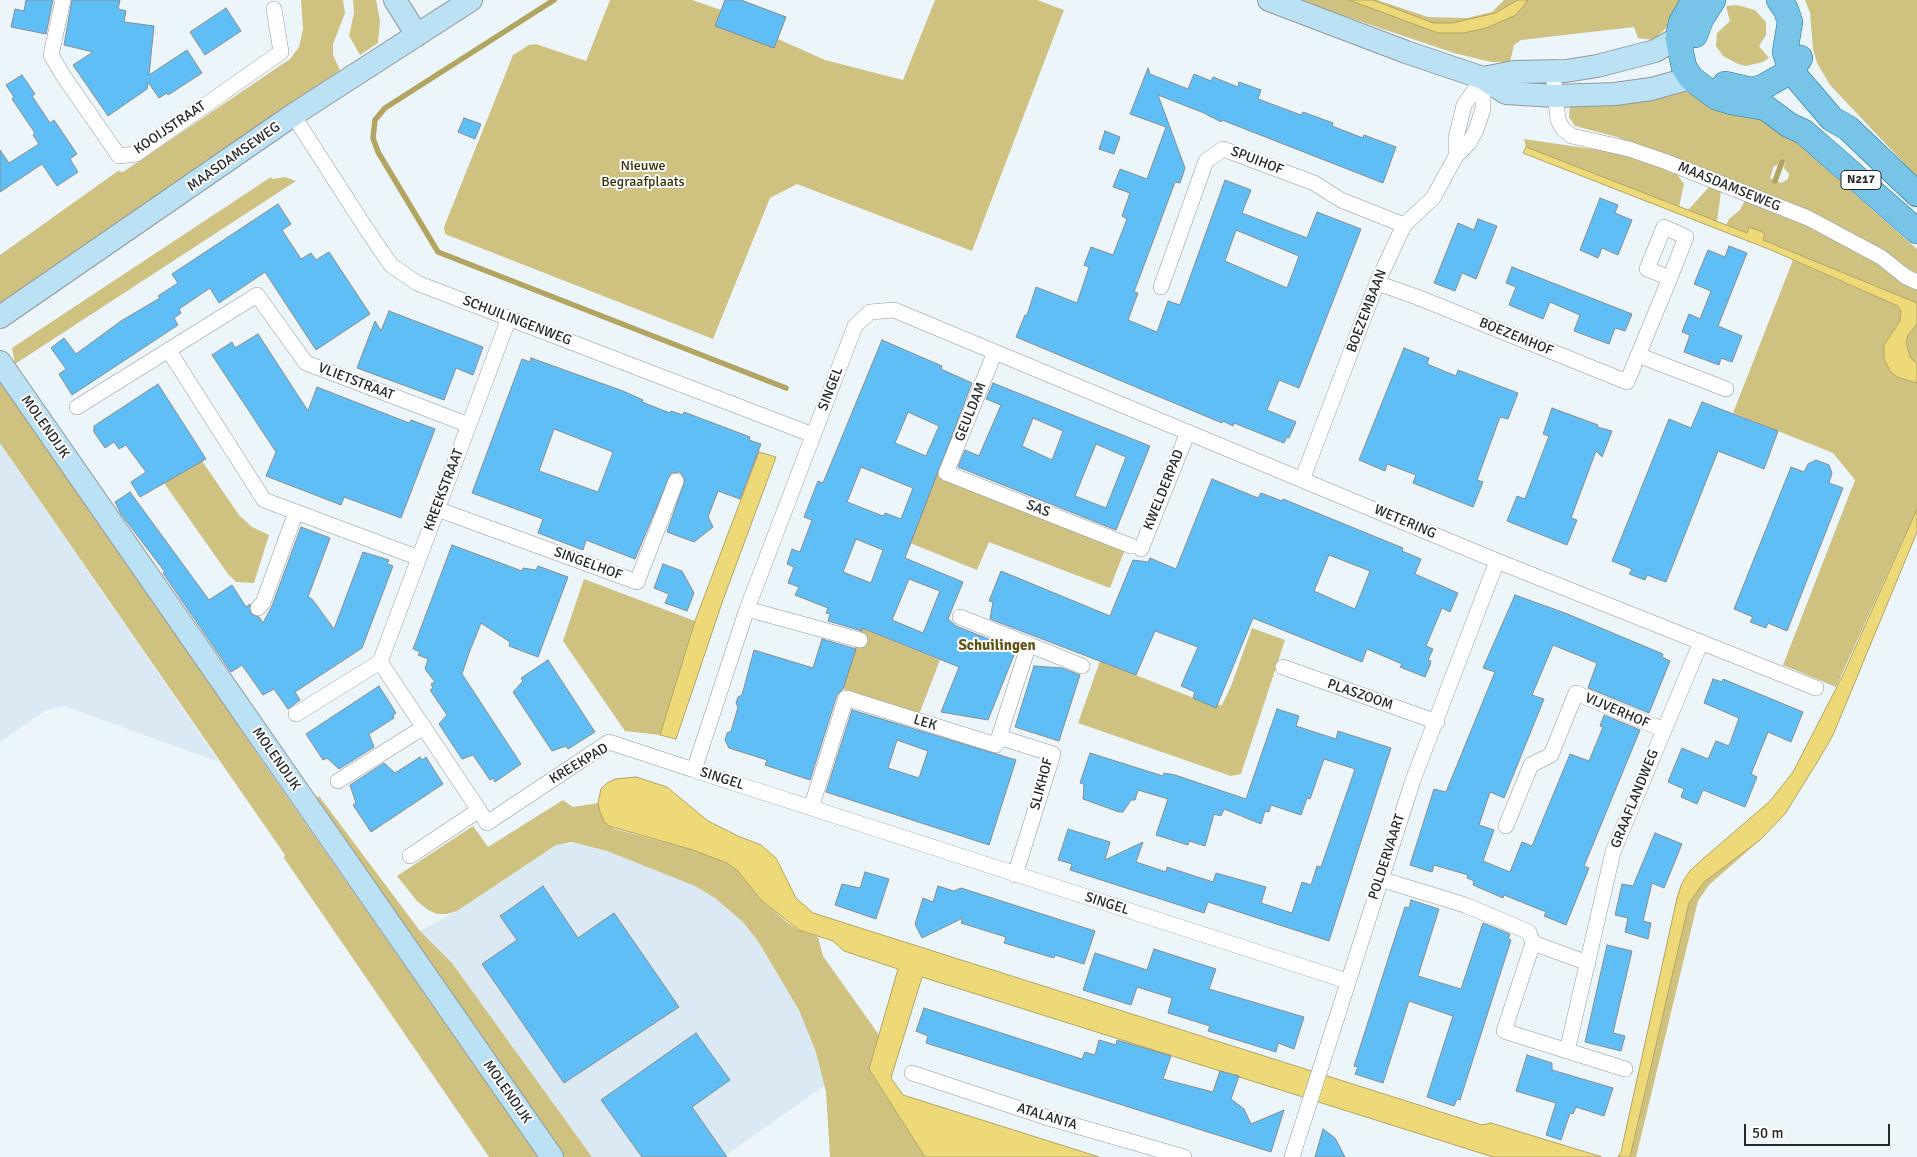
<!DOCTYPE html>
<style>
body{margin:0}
#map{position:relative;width:1917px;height:1157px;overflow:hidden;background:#ecf5fa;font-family:Signika,sans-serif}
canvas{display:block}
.scale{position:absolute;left:1744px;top:1124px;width:146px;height:22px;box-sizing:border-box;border:2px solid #25282a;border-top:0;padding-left:6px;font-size:15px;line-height:18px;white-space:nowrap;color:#25282a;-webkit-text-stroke:4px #fff;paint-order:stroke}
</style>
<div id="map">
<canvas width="1917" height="1157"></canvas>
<div class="scale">50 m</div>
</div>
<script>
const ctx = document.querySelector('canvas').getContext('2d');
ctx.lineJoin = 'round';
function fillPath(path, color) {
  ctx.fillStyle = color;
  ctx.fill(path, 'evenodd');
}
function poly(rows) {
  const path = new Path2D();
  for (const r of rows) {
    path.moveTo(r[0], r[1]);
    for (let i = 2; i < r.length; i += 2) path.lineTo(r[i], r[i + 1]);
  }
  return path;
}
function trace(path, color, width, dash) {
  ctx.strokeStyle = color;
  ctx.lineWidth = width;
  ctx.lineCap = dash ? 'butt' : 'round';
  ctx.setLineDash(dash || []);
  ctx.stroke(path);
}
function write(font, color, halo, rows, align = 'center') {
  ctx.font = font + ' Signika,sans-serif';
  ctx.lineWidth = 4;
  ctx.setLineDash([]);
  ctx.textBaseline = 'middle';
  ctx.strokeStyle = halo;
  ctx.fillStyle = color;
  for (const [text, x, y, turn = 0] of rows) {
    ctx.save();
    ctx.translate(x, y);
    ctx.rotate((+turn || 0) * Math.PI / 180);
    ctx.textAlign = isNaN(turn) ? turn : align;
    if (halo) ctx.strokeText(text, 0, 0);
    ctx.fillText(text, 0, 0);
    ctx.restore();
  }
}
const built = poly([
 [0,443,219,762,64,706,46,710,0,742],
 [609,840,731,889,851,1067,726,1155,706,1127,661,1157,592,1157,452,963,420,931,457,911,556,845]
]);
const green = poly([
 [301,0,343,0,345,13,333,44,333,55,340,70,61,265,8,301,0,303,0,255,118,171,123,172,290,59,299,47,303,29],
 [353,0,376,0,380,21,378,43,360,55,349,36,354,13],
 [610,0,692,0,721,10,725,0,741,0,786,17,778,39,825,60,903,80,935,0,1037,0,1064,10,972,251,797,184,770,198,713,339,445,234,444,227,513,55,529,45,536,44,586,61],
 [1297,0,1377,0,1428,17,1467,18,1492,12,1504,0,1684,0,1673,22,1653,40,1638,38,1634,27,1521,40,1514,45,1510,62,1491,62,1454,53],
 [1805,0,1917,0,1917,177,1830,85,1817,63,1813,49,1810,13],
 [1737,5,1755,10,1766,22,1766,35,1759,46,1769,58,1763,62,1746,66,1738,64,1723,56,1716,46,1717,33,1730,21,1726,6],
 [1683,91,1758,113,1780,128,1917,249,1917,274,1892,258,1617,137,1575,126,1569,117,1570,106],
 [1779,161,1785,163,1784,168,1789,174,1788,179,1781,183,1770,178,1774,166,1778,165],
 [1524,139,1619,153,1676,173,1684,184,1679,207,1526,147],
 [271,177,272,179,285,177,296,181,15,364,12,348],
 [1709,187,1721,191,1717,222,1688,210],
 [1745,200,1816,230,1917,286,1917,303,1763,240,1765,233,1747,233,1726,225,1729,219,1740,210],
 [1793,260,1898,306,1901,311,1900,321,1884,345,1884,358,1890,371,1897,377,1917,383,1917,509,1836,687,1783,665,1855,480,1833,453,1733,413],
 [1917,324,1917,364,1910,357,1906,342,1908,335],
 [0,378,104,526,262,761,538,1157,489,1157,284,858,285,855,0,443],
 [200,458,239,515,252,527,269,535,254,583,236,582,228,574,164,483],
 [937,465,1128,542,1110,588,989,542,977,570,905,541],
 [584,579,695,621,660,735,625,731,563,641],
 [861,628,940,660,918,717,853,698,855,692,840,688],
 [1252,628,1285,640,1241,774,1231,776,1078,723,1100,661,1209,704,1222,705,1231,686],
 [319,796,420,931,452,963,592,1157,563,1157,315,799],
 [563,800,573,807,598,803,600,812,609,826,615,829,693,850,727,863,738,871,760,899,788,923,799,930,818,937,823,956,879,1035,869,1069,925,1157,830,1157,826,1092,816,1052,799,1010,758,941,743,922,715,898,695,886,607,851,572,842,556,845,457,911,447,914,437,914,428,910,417,901,397,876,473,826,488,847],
 [1760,840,1709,885,1698,901,1636,1157,1630,1157,1689,903,1704,882]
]);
const water = poly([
 [1349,0,1373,0,1433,23,1453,23,1495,13,1518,0,1528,0,1516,15,1486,28,1464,33,1438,33,1349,0],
 [1526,147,1747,233,1749,227,1765,233,1763,240,1917,303,1917,324,1908,335,1906,342,1910,357,1917,364,1917,383,1897,377,1890,371,1884,358,1884,345,1900,321,1901,311,1898,306,1771,250,1523,153,1526,147],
 [759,452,776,457,723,600,676,739,660,735,695,621,759,452],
 [1917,509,1917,532,1833,735,1821,756,1785,814,1760,840,1704,882,1689,903,1630,1157,1618,1157,1621,1152,1677,898,1682,883,1689,872,1697,864,1770,801,1793,772,1844,673,1917,509],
 [636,777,667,787,708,821,738,836,761,845,776,858,796,898,813,913,1482,1125,1491,1123,1602,1157,1493,1157,922,977,891,1078,903,1095,1099,1157,925,1157,869,1069,898,969,844,951,833,941,799,930,760,899,738,871,727,863,693,850,609,826,604,821,600,812,598,803,601,789,607,783,615,779,636,777]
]);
const stream = poly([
 [554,0,385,108,375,120,373,138,378,152,438,252,786,388],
 [1775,181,1782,162]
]);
const building = poly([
 [26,0,53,0,46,34,11,27,15,9,24,11,26,0],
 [72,0,120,0,118,9,126,11,124,22,154,26,149,75,187,50,202,73,168,95,167,93,159,98,148,82,147,89,108,116,73,65,93,52,64,45,72,0],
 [725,0,741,0,786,17,774,48,715,26,725,0],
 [226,8,241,31,205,55,190,32,226,8],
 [1148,68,1150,74,1188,89,1194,74,1211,81,1213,77,1238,87,1239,82,1261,90,1258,99,1301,115,1303,112,1333,123,1332,126,1363,138,1364,135,1396,147,1383,183,1222,120,1221,122,1204,113,1158,95,1185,168,1180,183,1175,182,1146,260,1134,292,1138,293,1128,320,1157,332,1168,301,1180,305,1225,180,1251,190,1242,213,1307,238,1317,212,1361,229,1299,388,1279,380,1267,410,1296,422,1289,438,1287,437,1284,443,1234,423,1233,426,1223,421,1222,423,1016,337,1025,315,1027,315,1036,287,1077,303,1089,267,1084,265,1091,247,1113,255,1127,219,1122,216,1130,193,1113,187,1120,169,1147,179,1166,127,1130,114,1148,68],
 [1236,230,1299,256,1287,288,1225,261,1236,230],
 [22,75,35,94,32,96,50,123,54,120,77,154,70,159,78,172,57,186,42,164,0,192,0,150,9,163,39,144,33,135,35,133,12,99,14,97,6,85,22,75],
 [464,118,481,124,475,139,458,132,464,118],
 [1105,131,1120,137,1114,154,1099,149,1105,131],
 [1600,198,1618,205,1615,213,1632,220,1618,255,1602,248,1598,258,1580,250,1600,198],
 [278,204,291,224,282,230,301,259,311,253,316,260,329,252,370,314,316,350,265,272,219,303,210,288,179,309,181,313,174,318,178,325,72,395,59,374,66,369,51,348,64,338,76,354,121,321,160,298,158,296,178,283,172,274,278,204],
 [1478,219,1497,226,1476,279,1462,273,1455,291,1434,283,1458,223,1474,230,1478,219],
 [1729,246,1747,253,1718,326,1742,336,1732,362,1721,358,1719,365,1684,352,1690,335,1682,332,1689,314,1700,319,1711,291,1694,284,1708,250,1725,257,1729,246],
 [1512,267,1632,314,1625,331,1615,328,1609,344,1574,331,1580,315,1550,302,1543,319,1509,305,1516,287,1506,283,1512,267],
 [389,311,483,347,473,375,456,368,444,400,357,368,375,321,381,331,389,311],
 [258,334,308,411,317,387,409,423,411,420,435,429,401,518,344,497,341,505,266,476,276,452,212,355,232,342,235,348,258,334],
 [882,340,942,366,941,369,972,383,905,558,963,582,948,619,956,626,1016,650,988,720,941,712,959,667,862,628,862,631,828,621,830,614,826,613,828,608,795,595,799,587,788,583,794,567,787,564,792,549,800,552,812,520,804,517,818,481,823,483,882,340],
 [908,412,939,426,926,456,895,443,908,412],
 [861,467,913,488,901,519,885,513,883,516,847,502,861,467],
 [856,539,883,550,871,583,843,572,856,539],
 [909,579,940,591,923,633,892,620,909,579],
 [1404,348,1429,358,1427,364,1456,376,1458,370,1518,393,1508,419,1500,417,1477,480,1483,482,1473,507,1413,483,1416,475,1387,464,1385,471,1359,460,1404,348],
 [531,358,623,391,643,400,642,402,670,413,671,411,683,415,684,412,750,437,749,440,761,444,740,499,718,491,708,517,713,527,694,542,667,532,685,480,680,472,671,473,635,559,586,540,583,550,538,533,543,519,472,493,522,359,530,362,531,358],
 [554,429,613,452,598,492,539,471,554,429],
 [993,383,1150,446,1116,530,958,467,965,450,979,456,1001,405,986,399,993,383],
 [1033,418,1063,431,1052,460,1022,446,1033,418],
 [1096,444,1126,457,1106,508,1075,496,1096,444],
 [158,384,206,459,140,497,131,482,146,472,126,445,119,449,114,442,105,448,94,432,94,426,158,384],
 [1702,402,1778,431,1764,469,1718,451,1666,582,1647,575,1645,580,1629,574,1632,569,1612,561,1669,419,1691,428,1702,402],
 [1552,408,1598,425,1597,427,1612,431,1602,457,1596,451,1571,518,1577,520,1567,545,1507,521,1517,496,1525,499,1549,436,1543,434,1552,408],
 [1816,460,1829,465,1832,473,1829,483,1843,488,1787,631,1768,623,1766,628,1750,622,1753,617,1734,609,1791,467,1804,472,1808,464,1816,460],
 [1212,479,1258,498,1261,493,1282,501,1283,499,1403,548,1402,551,1421,559,1415,574,1458,593,1450,612,1442,608,1426,646,1433,649,1428,660,1431,661,1430,665,1425,677,1400,667,1402,664,1367,649,1362,662,1253,618,1216,708,1193,698,1195,692,1181,686,1198,647,1155,631,1136,675,990,619,993,602,989,601,1001,571,1110,616,1133,560,1148,562,1150,558,1176,569,1212,479],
 [1329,555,1370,571,1355,609,1314,591,1329,555],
 [130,492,209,600,232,585,246,607,250,604,251,614,259,617,263,623,272,606,301,527,330,538,308,597,312,599,334,629,363,552,389,560,387,564,393,566,362,648,295,692,300,700,288,709,274,689,263,695,242,665,231,672,163,573,165,572,121,514,115,502,130,492],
 [452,545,522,571,523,568,536,570,538,566,568,577,538,657,509,646,510,642,481,623,469,653,462,674,521,764,495,782,493,778,490,780,473,755,462,759,439,724,447,715,430,690,433,688,431,684,435,682,425,669,428,659,418,655,420,652,413,649,452,545],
 [663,564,682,571,694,593,687,611,665,603,669,594,654,588,663,564],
 [1515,595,1565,613,1663,654,1662,657,1670,661,1649,713,1588,688,1597,663,1553,645,1532,695,1544,699,1504,798,1490,792,1479,825,1494,830,1483,861,1510,872,1522,842,1532,846,1570,754,1589,761,1603,727,1600,726,1604,715,1640,730,1584,866,1589,868,1566,925,1544,916,1546,912,1504,895,1503,898,1473,885,1474,881,1467,878,1468,875,1434,865,1432,872,1410,865,1434,789,1446,792,1495,672,1483,668,1515,595],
 [822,639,856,649,843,689,837,695,810,780,765,765,767,760,729,748,725,740,727,733,731,731,738,707,736,703,738,697,742,695,754,650,813,668,822,639],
 [548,660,595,732,568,749,566,746,552,751,513,692,523,681,521,678,548,660],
 [1034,666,1062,668,1080,675,1059,741,1015,727,1034,666],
 [1713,679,1722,682,1723,679,1803,712,1791,742,1768,732,1751,774,1757,777,1745,807,1703,790,1697,804,1681,797,1684,789,1668,782,1682,748,1708,759,1716,741,1729,746,1739,718,1704,703,1713,679],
 [379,686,396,713,393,715,394,718,369,734,374,747,339,769,327,758,323,760,306,734,379,686],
 [1277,709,1299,716,1296,726,1336,739,1338,731,1391,748,1329,941,1208,902,1204,913,1070,870,1072,864,1058,860,1068,829,1110,842,1105,860,1143,842,1136,862,1166,872,1167,867,1213,882,1216,873,1266,887,1261,903,1292,913,1302,882,1311,885,1317,866,1321,867,1355,769,1324,759,1310,799,1307,798,1301,815,1271,805,1269,812,1265,811,1261,824,1224,809,1221,816,1214,814,1205,846,1189,841,1188,845,1156,835,1168,799,1138,790,1135,800,1131,800,1123,812,1119,812,1083,799,1084,784,1080,783,1090,753,1163,776,1164,773,1175,775,1246,799,1277,709],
 [852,710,1016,760,989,845,826,792,852,710],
 [897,740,928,751,919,778,888,768,897,740],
 [420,757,422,760,426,757,443,784,371,832,353,805,356,803,350,785,384,763,395,773,420,757],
 [1655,833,1682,844,1664,888,1652,883,1643,921,1651,923,1648,939,1625,932,1628,918,1615,915,1622,884,1633,886,1655,833],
 [865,872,889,879,876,919,835,905,842,884,860,888,865,872],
 [543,886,578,938,614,913,679,1007,564,1083,482,964,517,940,500,916,543,886],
 [938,886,954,891,961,888,1095,931,1084,964,1055,955,1054,958,1004,943,1006,937,961,923,963,918,922,938,915,924,923,898,933,902,938,886],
 [1411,900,1439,909,1418,976,1461,989,1483,923,1510,934,1508,939,1511,940,1460,1100,1457,1099,1454,1106,1427,1097,1453,1016,1409,1001,1383,1083,1355,1074,1358,1067,1354,1066,1391,950,1405,907,1409,908,1411,900],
 [1607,945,1632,951,1613,1033,1625,1036,1621,1051,1585,1042,1607,945],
 [1154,949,1216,969,1209,989,1304,1017,1294,1049,1278,1043,1276,1052,1208,1031,1210,1026,1168,1013,1172,998,1137,987,1131,1005,1083,990,1095,953,1147,970,1154,949],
 [924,1008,1082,1059,1085,1052,1095,1055,1099,1040,1116,1045,1117,1040,1171,1056,1163,1079,1213,1092,1220,1071,1239,1076,1231,1099,1244,1109,1251,1124,1284,1110,1271,1152,926,1043,928,1036,916,1031,924,1008],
 [696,1033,730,1080,692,1107,727,1157,642,1157,601,1100,696,1033],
 [1527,1055,1552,1063,1552,1070,1613,1088,1604,1116,1576,1107,1573,1114,1570,1113,1561,1140,1546,1135,1556,1103,1516,1091,1527,1055],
 [1323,1129,1335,1138,1345,1157,1315,1157,1323,1129]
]);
const street = poly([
 [63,0,51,55,64,77,119,156,136,154,281,52,274,9],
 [1553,72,1558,120,1563,129,1572,136,1629,149,1664,161,1808,218,1881,257,1906,277,1917,282],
 [293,115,367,230,391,265,417,283,813,435],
 [1456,156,1456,138,1464,105,1483,78],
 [1377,283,1417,297,1627,382,1670,278,1686,237,1664,227,1647,269,1670,278],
 [1161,287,1206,161,1223,149,1314,183,1341,200,1404,225],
 [169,351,264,500,419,558],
 [995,352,946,473,1131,546],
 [1638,355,1726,389],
 [77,407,257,295,306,363,469,425],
 [1302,480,1377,283,1404,225,1433,198,1456,156,1469,143,1476,130,1483,109,1483,78],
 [437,509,637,582,676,481],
 [1141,549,1188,432],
 [258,608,263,603,296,512],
 [747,609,860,640],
 [960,617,1082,666],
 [1283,667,1437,722],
 [296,714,380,662],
 [338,781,424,727],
 [811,808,846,698,996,745,999,737],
 [479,810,487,823,609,742,694,770],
 [1506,826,1531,765,1551,755,1576,693,1664,730],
 [410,856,479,810,380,662,509,318],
 [1015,875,1053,754,999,737,1029,644],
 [1380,879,1465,905,1529,932,1533,943,1588,963],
 [1533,943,1504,1031,1625,1069],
 [1347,981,694,770,747,609,855,326,870,312,894,310,1497,561,1816,688],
 [1567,1051,1613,852,1701,642],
 [912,1073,1042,1116,1184,1157],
 [1292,1157,1413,780,1497,561]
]);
const secondary = poly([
 [395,0,417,35],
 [1269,0,1406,52,1483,78,1506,93,1555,96,1615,94,1651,89,1691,78],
 [1483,78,1514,72,1566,71,1597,66,1655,51,1678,38],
 [0,317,293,115,471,0],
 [0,362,552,1157]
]);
const primary = poly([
 [1694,0,1681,23,1678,38,1684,67,1691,78,1716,97,1732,102,1766,108,1789,125,1804,132,1917,231],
 [1779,0,1786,10,1790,22,1785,52,1791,71,1832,119,1848,128,1917,194],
 [1695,35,1701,19,1713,0],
 [1725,84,1751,90,1763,87,1791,71,1800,58]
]);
const shields = [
 [1861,180,40]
];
const shieldNames = [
 ["N217",1861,180]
];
const streetNames = [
 ["KOOIJSTRAAT",170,128,-34],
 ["MAASDAMSEWEG",234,157,-35],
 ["SPUIHOF",1257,161,21],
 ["MAASDAMSEWEG",1729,187,22],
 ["BOEZEMBAAN",1367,311,-69],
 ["SCHUILINGENWEG",517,321,21],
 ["BOEZEMHOF",1516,337,22],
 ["VLIETSTRAAT",356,382,21],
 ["SINGEL",831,389,-69],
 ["GEULDAM",971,412,-68],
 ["MOLENDIJK",45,427,55],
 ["KREEKSTRAAT",444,490,-69],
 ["KWELDERPAD",1164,490,-68],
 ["SAS",1038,509,21],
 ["WETERING",1405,522,23],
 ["SINGELHOF",588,564,20],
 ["PLASZOOM",1360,695,19],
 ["VIJVERHOF",1617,711,23],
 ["LEK",925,723,17],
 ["MOLENDIJK",276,759,55],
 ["KREEKPAD",579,764,-31],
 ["SINGEL",722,779,18],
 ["SLIKHOF",1042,784,-75],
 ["GRAAFLANDWEG",1635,799,-68],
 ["POLDERVAART",1387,857,-72],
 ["SINGEL",1107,904,18],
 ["MOLENDIJK",507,1092,55],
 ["ATALANTA",1047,1117,17]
];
const parkNames = [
 ["Nieuwe",643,166],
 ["Begraafplaats",643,182]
];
const neighbourhoodNames = [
 ["Schuilingen",997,646]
];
fillPath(built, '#dae9f3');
fillPath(green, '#cfc281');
fillPath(water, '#eed978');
trace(water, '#b2a461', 1);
trace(stream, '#b2a461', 5.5);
fillPath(building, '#60bef6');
trace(building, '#868d92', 1);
trace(street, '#91989d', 16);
trace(secondary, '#91989d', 24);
trace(primary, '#1f739c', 26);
trace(street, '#fff', 15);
trace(secondary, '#bbe1f4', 22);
trace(primary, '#77c4e8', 25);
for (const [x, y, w] of shields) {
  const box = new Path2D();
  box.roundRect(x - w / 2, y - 9.5, w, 19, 4);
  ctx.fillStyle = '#fff';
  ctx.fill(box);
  trace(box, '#25282a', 1);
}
write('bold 12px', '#25282a', null, shieldNames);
write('14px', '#25282a', '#fff', streetNames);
write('14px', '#372e03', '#fff', parkNames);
write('bold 15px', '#605316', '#fff', neighbourhoodNames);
</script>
